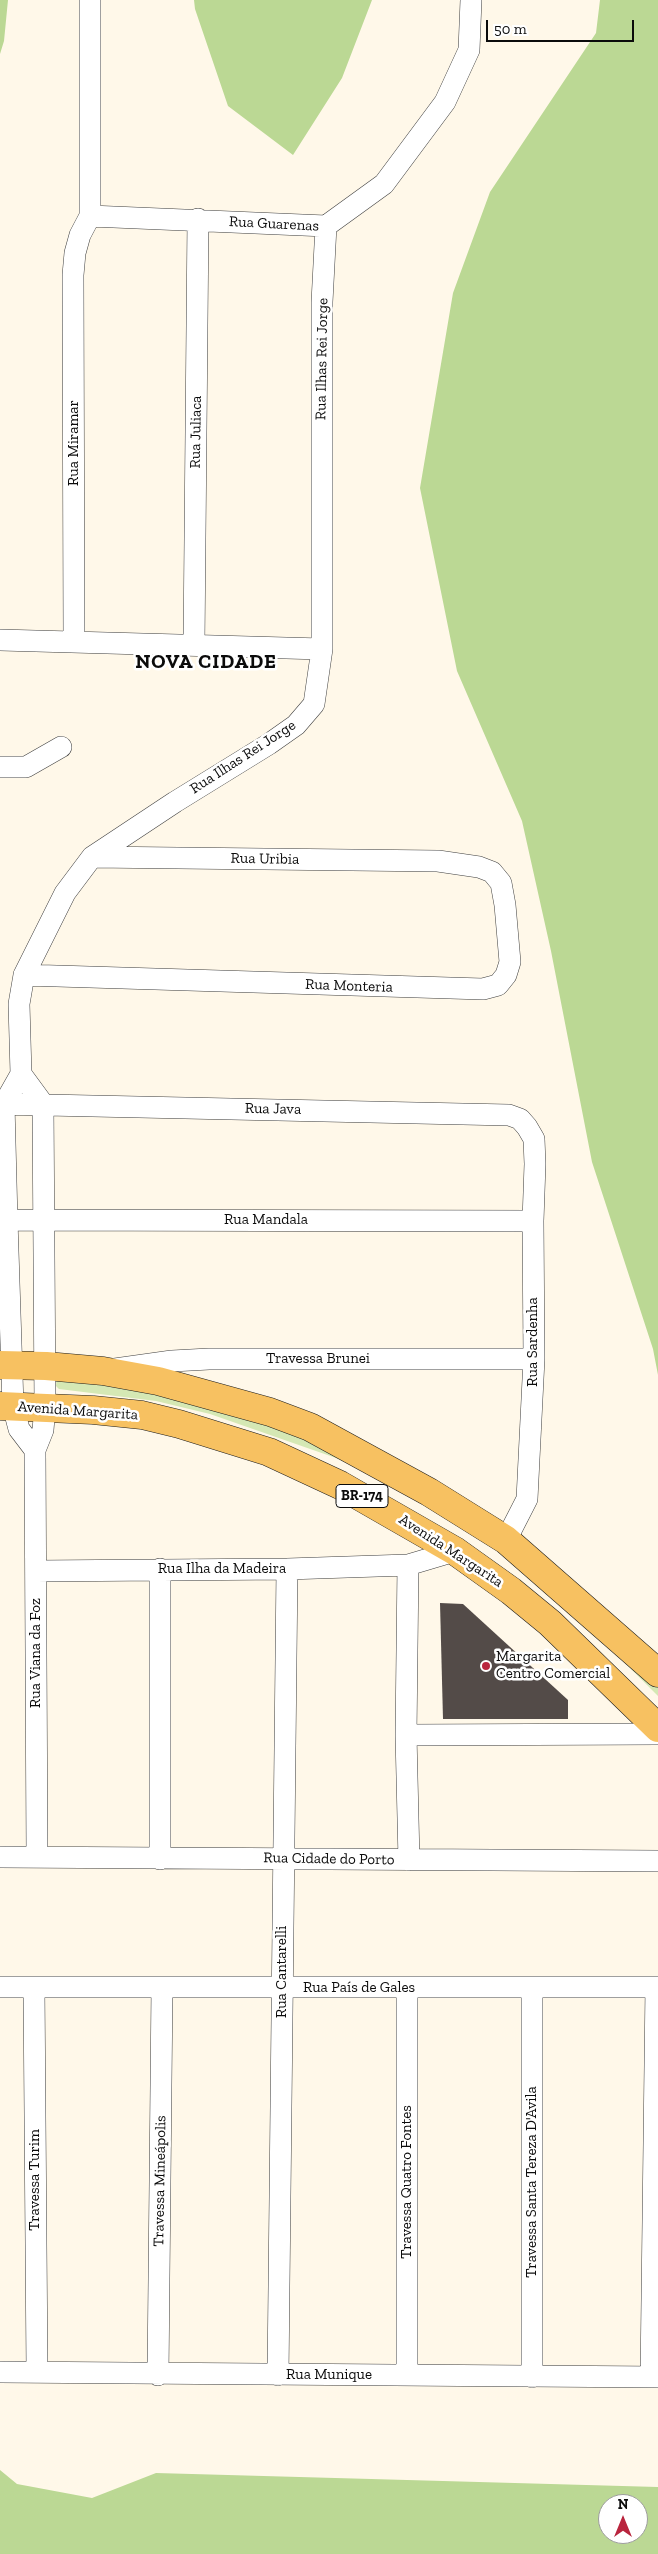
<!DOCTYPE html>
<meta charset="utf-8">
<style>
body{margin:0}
#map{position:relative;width:658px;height:2554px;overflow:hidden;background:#fff8e9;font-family:"Zilla Slab",serif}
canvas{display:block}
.north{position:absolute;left:598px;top:2494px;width:50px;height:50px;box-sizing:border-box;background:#fff;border:1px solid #9d9d9d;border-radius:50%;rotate:0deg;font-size:14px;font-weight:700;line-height:20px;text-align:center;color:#0b0b0b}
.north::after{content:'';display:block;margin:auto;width:18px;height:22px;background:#b9253e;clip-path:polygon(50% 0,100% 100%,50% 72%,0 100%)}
.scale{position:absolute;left:486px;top:20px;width:148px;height:22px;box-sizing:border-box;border:2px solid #0b0b0b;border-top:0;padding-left:6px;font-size:15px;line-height:18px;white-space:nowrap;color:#0b0b0b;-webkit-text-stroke:4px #fff;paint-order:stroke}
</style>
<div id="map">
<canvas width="658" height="2554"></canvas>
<div class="north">N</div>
<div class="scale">50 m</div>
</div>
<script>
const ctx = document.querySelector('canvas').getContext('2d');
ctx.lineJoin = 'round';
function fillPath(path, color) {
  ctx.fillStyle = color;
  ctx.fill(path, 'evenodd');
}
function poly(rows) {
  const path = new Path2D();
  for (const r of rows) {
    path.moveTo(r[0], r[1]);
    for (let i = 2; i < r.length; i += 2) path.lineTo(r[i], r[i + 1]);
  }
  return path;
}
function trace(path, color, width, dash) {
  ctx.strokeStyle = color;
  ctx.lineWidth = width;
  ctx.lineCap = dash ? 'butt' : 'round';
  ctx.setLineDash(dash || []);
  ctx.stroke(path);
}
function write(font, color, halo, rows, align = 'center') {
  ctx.font = font + ' "Zilla Slab",serif';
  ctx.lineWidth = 5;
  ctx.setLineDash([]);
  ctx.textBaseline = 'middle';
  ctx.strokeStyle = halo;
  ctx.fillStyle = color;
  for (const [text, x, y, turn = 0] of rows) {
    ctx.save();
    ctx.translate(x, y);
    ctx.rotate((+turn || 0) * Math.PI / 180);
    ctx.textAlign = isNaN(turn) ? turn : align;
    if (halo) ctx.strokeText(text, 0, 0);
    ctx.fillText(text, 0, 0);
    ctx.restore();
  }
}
const green = poly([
 [60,1372,108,1376,174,1388,265,1414,355,1447,478,1512,535,1552,581,1592,658,1667,658,1696,565,1603,519,1563,480,1535,417,1496,336,1458,210,1414,156,1401,59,1389,56,1386,57,1374]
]);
const forest = poly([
 [0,0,8,0,4,41,0,54],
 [194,0,372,0,342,78,293,155,228,106,195,9],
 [600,0,658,0,658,1375,653,1349,592,1162,551,951,522,821,457,671,420,488,453,293,490,192,596,33],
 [0,2470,17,2484,92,2498,156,2473,658,2487,658,2554,0,2554],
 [608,2504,638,2504,638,2534,608,2534]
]);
const building = poly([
 [440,1603,463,1604,568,1700,568,1719,443,1719]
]);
const minor = poly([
 [90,216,326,226,384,184,445,102,469,50,471,0],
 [0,640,322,649],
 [74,642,73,275,75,253,80,235,90,216,90,0],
 [194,644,198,219],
 [0,767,26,767,61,747],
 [24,975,483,989,498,985,506,975,510,962,505,905,501,883,492,872,479,867,438,861,92,857],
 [21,1074,43,1104,45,1406,43,1430,35,1450,37,1857],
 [0,1104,509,1115,520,1119,527,1127,534,1139,535,1164,533,1221,534,1359,527,1499,506,1540],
 [0,1220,533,1221],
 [115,1369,172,1361,209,1359,534,1359],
 [35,1450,19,1429,13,1406,7,1220,4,1104,21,1074,19,1004,24,975,65,893,92,857,175,802,269,744,296,725,314,704,322,649,322,302,326,226],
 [160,1569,160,1859],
 [36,1571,287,1569,408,1565],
 [406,1735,658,1734],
 [0,1857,658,1861],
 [409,1860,406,1735,408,1565,455,1551],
 [0,1987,658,1987],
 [34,1988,37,2371],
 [407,1988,407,2375],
 [0,2372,658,2377],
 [158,2375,162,1988],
 [278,2375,287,1569],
 [532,2377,532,1988],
 [651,2377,656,1987]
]);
const primary = poly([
 [0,1365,46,1366,103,1371,158,1381,270,1412,310,1427,429,1492,506,1540,658,1673],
 [0,1406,93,1410,142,1415,179,1424,269,1452,340,1485,455,1551,511,1591,550,1623,658,1728]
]);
const markers = [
 [486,1666,5,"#b9253e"]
];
const shields = [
 [362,1496,52]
];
const shieldNames = [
 ["BR-174",362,1496]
];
const streetNames = [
 ["Rua Guarenas",274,224,3],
 ["Rua Ilhas Rei Jorge",322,359,-89],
 ["Rua Juliaca",196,432,-89],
 ["Rua Miramar",74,443,-90],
 ["Rua Ilhas Rei Jorge",243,757,-33],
 ["Rua Uribia",265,859,1],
 ["Rua Monteria",349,986,2],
 ["Rua Java",273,1109,1],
 ["Rua Mandala",266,1220],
 ["Rua Sardenha",533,1342,-90],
 ["Travessa Brunei",318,1359],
 ["Avenida Margarita",78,1411,4],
 ["Avenida Margarita",451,1551,33],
 ["Rua Ilha da Madeira",222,1569],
 ["Rua Viana da Foz",36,1653,-90],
 ["Rua Cidade do Porto",329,1859,1],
 ["Rua Cantarelli",282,1972,-90],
 ["Rua País de Gales",359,1988],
 ["Travessa Turim",35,2180,-90],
 ["Travessa Mineápolis",160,2181,-89],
 ["Travessa Quatro Fontes",407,2182,-90],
 ["Travessa Santa Tereza D'Avila",532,2182,-90],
 ["Rua Munique",329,2375]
];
const poiNames = [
 ["Margarita",496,1657],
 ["Centro Comercial",496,1674]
];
const districtNames = [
 ["NOVA CIDADE",206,662]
];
fillPath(green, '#d5e8b4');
fillPath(forest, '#bbd894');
fillPath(building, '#534b48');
trace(minor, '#3e3e3e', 22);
trace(primary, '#1c1c1c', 29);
trace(minor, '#fff', 21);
trace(primary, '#f7c161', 28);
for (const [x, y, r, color] of markers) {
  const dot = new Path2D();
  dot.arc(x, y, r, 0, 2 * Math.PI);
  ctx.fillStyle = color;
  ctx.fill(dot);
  trace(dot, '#fff', 2);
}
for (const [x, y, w] of shields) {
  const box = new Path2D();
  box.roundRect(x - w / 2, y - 11.5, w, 23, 4);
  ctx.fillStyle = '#fff';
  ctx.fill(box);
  trace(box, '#0b0b0b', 1);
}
write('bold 14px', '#0b0b0b', null, shieldNames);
write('15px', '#0b0b0b', '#fff', streetNames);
write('15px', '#0b0b0b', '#fff', poiNames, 'left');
ctx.letterSpacing = '1px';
write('bold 20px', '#0b0b0b', '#fff', districtNames);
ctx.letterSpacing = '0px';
</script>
